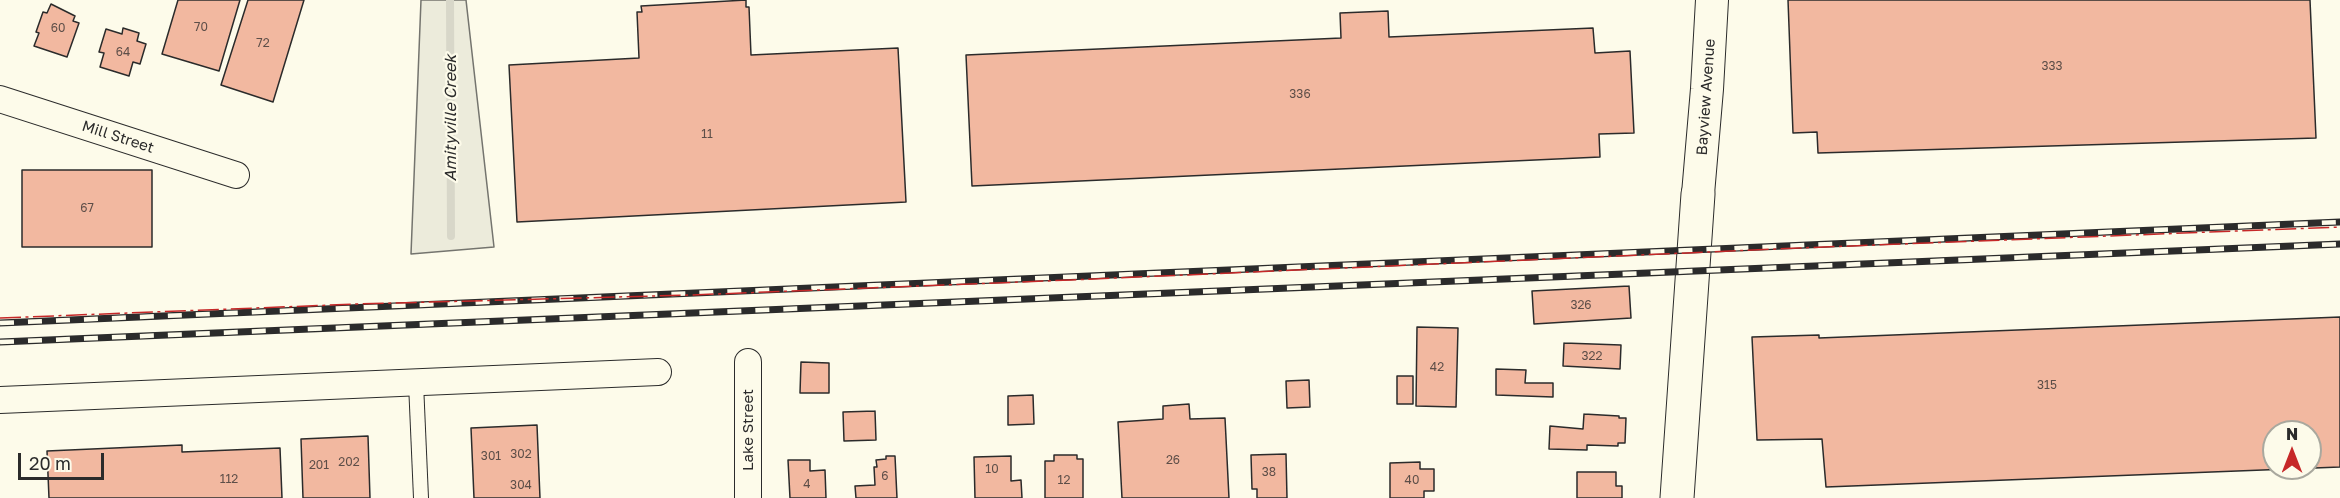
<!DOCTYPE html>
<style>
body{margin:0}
#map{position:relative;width:2340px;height:498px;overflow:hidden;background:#fdfbea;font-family:"Golos Text",sans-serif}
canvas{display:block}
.north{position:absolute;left:2262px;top:420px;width:60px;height:60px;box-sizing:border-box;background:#fdfbea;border:2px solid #a9a89e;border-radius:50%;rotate:0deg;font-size:16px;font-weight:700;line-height:24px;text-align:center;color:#2b2b2b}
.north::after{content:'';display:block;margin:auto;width:21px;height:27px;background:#c62828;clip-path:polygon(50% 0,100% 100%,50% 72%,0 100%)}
.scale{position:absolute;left:18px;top:453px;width:86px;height:27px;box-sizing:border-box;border:3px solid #2b2b2b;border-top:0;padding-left:8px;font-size:18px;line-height:21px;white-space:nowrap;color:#2b2b2b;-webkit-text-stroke:4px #fdfbea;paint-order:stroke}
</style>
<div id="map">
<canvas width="2340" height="498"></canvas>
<div class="north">N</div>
<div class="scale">20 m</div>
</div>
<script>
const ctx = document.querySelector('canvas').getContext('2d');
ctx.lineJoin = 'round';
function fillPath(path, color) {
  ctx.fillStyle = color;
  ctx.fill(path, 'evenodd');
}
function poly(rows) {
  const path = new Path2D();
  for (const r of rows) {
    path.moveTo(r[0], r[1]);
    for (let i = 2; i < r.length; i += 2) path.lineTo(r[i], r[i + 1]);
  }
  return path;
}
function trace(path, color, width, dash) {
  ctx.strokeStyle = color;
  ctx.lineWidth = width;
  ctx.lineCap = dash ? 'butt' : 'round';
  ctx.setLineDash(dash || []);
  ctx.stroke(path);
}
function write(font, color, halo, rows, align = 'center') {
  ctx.font = font + ' "Golos Text",sans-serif';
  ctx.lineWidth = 4.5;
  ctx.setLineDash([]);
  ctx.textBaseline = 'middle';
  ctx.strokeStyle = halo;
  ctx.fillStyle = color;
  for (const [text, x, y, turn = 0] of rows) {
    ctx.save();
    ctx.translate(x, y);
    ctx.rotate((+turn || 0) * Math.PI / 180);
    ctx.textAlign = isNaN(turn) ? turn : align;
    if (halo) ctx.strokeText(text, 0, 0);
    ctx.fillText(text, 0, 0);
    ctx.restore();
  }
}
const green = poly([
 [421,0,466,0,494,247,411,254,421,0]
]);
const stream = poly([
 [450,0,451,236]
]);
const building = poly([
 [178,0,240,0,219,71,162,54,178,0],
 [248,0,304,0,273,102,221,85,248,0],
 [746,0,746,7,749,7,751,55,898,48,906,202,517,222,509,65,639,58,637,12,642,12,641,6,746,0],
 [1788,0,2310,0,2316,138,1818,153,1817,132,1793,133,1788,0],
 [51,4,75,16,73,21,79,23,67,57,34,46,39,33,36,32,43,12,47,13,51,4],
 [1388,11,1389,37,1593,28,1595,53,1630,51,1634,133,1599,134,1600,157,972,186,966,55,1341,38,1340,13,1388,11],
 [123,28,139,33,137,41,146,44,140,64,133,62,129,76,100,67,104,53,99,52,106,29,122,34,123,28],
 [22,170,152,170,152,247,22,247,22,170],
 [1629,286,1631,318,1534,324,1532,291,1629,286],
 [2340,317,2340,467,1826,487,1822,439,1757,440,1752,337,1819,335,1819,338,2340,317],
 [2274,432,2310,432,2310,468,2274,468,2274,432],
 [1417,327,1458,328,1456,407,1416,406,1417,327],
 [1564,343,1621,345,1620,369,1563,366,1564,343],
 [801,362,829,363,829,393,800,393,801,362],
 [1496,369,1526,370,1525,383,1553,383,1553,397,1496,395,1496,369],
 [1397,376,1413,376,1413,404,1397,404,1397,376],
 [1309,380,1310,407,1287,408,1286,381,1309,380],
 [1033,395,1034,424,1008,425,1008,396,1033,395],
 [1189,404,1190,419,1225,418,1229,498,1122,498,1118,422,1163,419,1163,406,1189,404],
 [875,411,876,440,844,441,843,412,875,411],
 [1584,414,1619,416,1619,418,1626,418,1625,443,1618,443,1618,446,1587,445,1587,450,1549,449,1550,426,1583,429,1584,414],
 [537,425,540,498,474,498,471,428,537,425],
 [368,436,370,498,303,498,301,439,368,436],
 [182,445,182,452,280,448,282,498,49,498,47,451,182,445],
 [1286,454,1287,498,1257,498,1257,489,1252,489,1251,455,1286,454],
 [1054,455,1077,455,1077,459,1083,459,1083,498,1045,498,1045,461,1054,461,1054,455],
 [886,456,895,456,897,498,856,498,855,486,875,485,874,467,877,467,876,460,886,459,886,456],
 [1011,456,1011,481,1021,480,1022,498,975,498,974,457,1011,456],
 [788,460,810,460,810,471,825,470,826,498,790,498,788,460],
 [1420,462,1420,469,1434,469,1434,491,1424,491,1424,498,1390,498,1390,463,1420,462],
 [1577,472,1616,472,1616,486,1622,486,1622,498,1577,498,1577,472]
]);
const service = poly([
 [416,383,421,498]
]);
const minor = poly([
 [0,99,236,175],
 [748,362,748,498],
 [0,400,658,372]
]);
const tertiary = poly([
 [1698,194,1707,89,1712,0]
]);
const secondary = poly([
 [1677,498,1698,194]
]);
const rail = poly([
 [0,323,2340,222],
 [0,342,2340,244]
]);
const power = poly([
 [0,318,358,304,691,295,1071,280,1799,248,2340,227]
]);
const numberNames = [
 ["70",201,27],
 ["60",58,28],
 ["72",263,43],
 ["64",123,52],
 ["333",2052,66],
 ["336",1300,94],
 ["11",707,134],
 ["67",87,208],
 ["326",1581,305],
 ["322",1592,356],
 ["42",1437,367],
 ["315",2047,385],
 ["302",521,454],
 ["301",491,456],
 ["26",1173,460],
 ["202",349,462],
 ["201",319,465],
 ["10",992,469],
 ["38",1269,472],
 ["6",885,476],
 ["112",229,479],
 ["12",1064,480],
 ["40",1412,480],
 ["4",807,484],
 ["304",521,485]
];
const streetNames = [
 ["Bayview Avenue",1706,97,-86],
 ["Mill Street",118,137,18],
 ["Lake Street",748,430,-90]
];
const waterNames = [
 ["Amityville Creek",451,118,-90]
];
fillPath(green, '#ecebdb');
trace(green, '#74746e', 1.5);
trace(stream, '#d8d7c9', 8);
fillPath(building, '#f2b8a0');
trace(building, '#2b2b2b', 1.5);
trace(service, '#2b2b2b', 16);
trace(minor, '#2b2b2b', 28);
trace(tertiary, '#2b2b2b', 34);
trace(secondary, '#2b2b2b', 35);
trace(service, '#fdfbea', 14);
trace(minor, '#fdfbea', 26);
trace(tertiary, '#fdfbea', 32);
trace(secondary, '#fdfbea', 33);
trace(rail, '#2b2b2b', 7);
trace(rail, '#fdfbea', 4.5, [14]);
trace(power, '#c62828', 1.5, [21, 4.5, 3, 4.5]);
write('12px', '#5d4e48', null, numberNames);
write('15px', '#2b2b2b', '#fdfbea', streetNames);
write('italic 16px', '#2b2b2b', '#fdfbea', waterNames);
</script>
